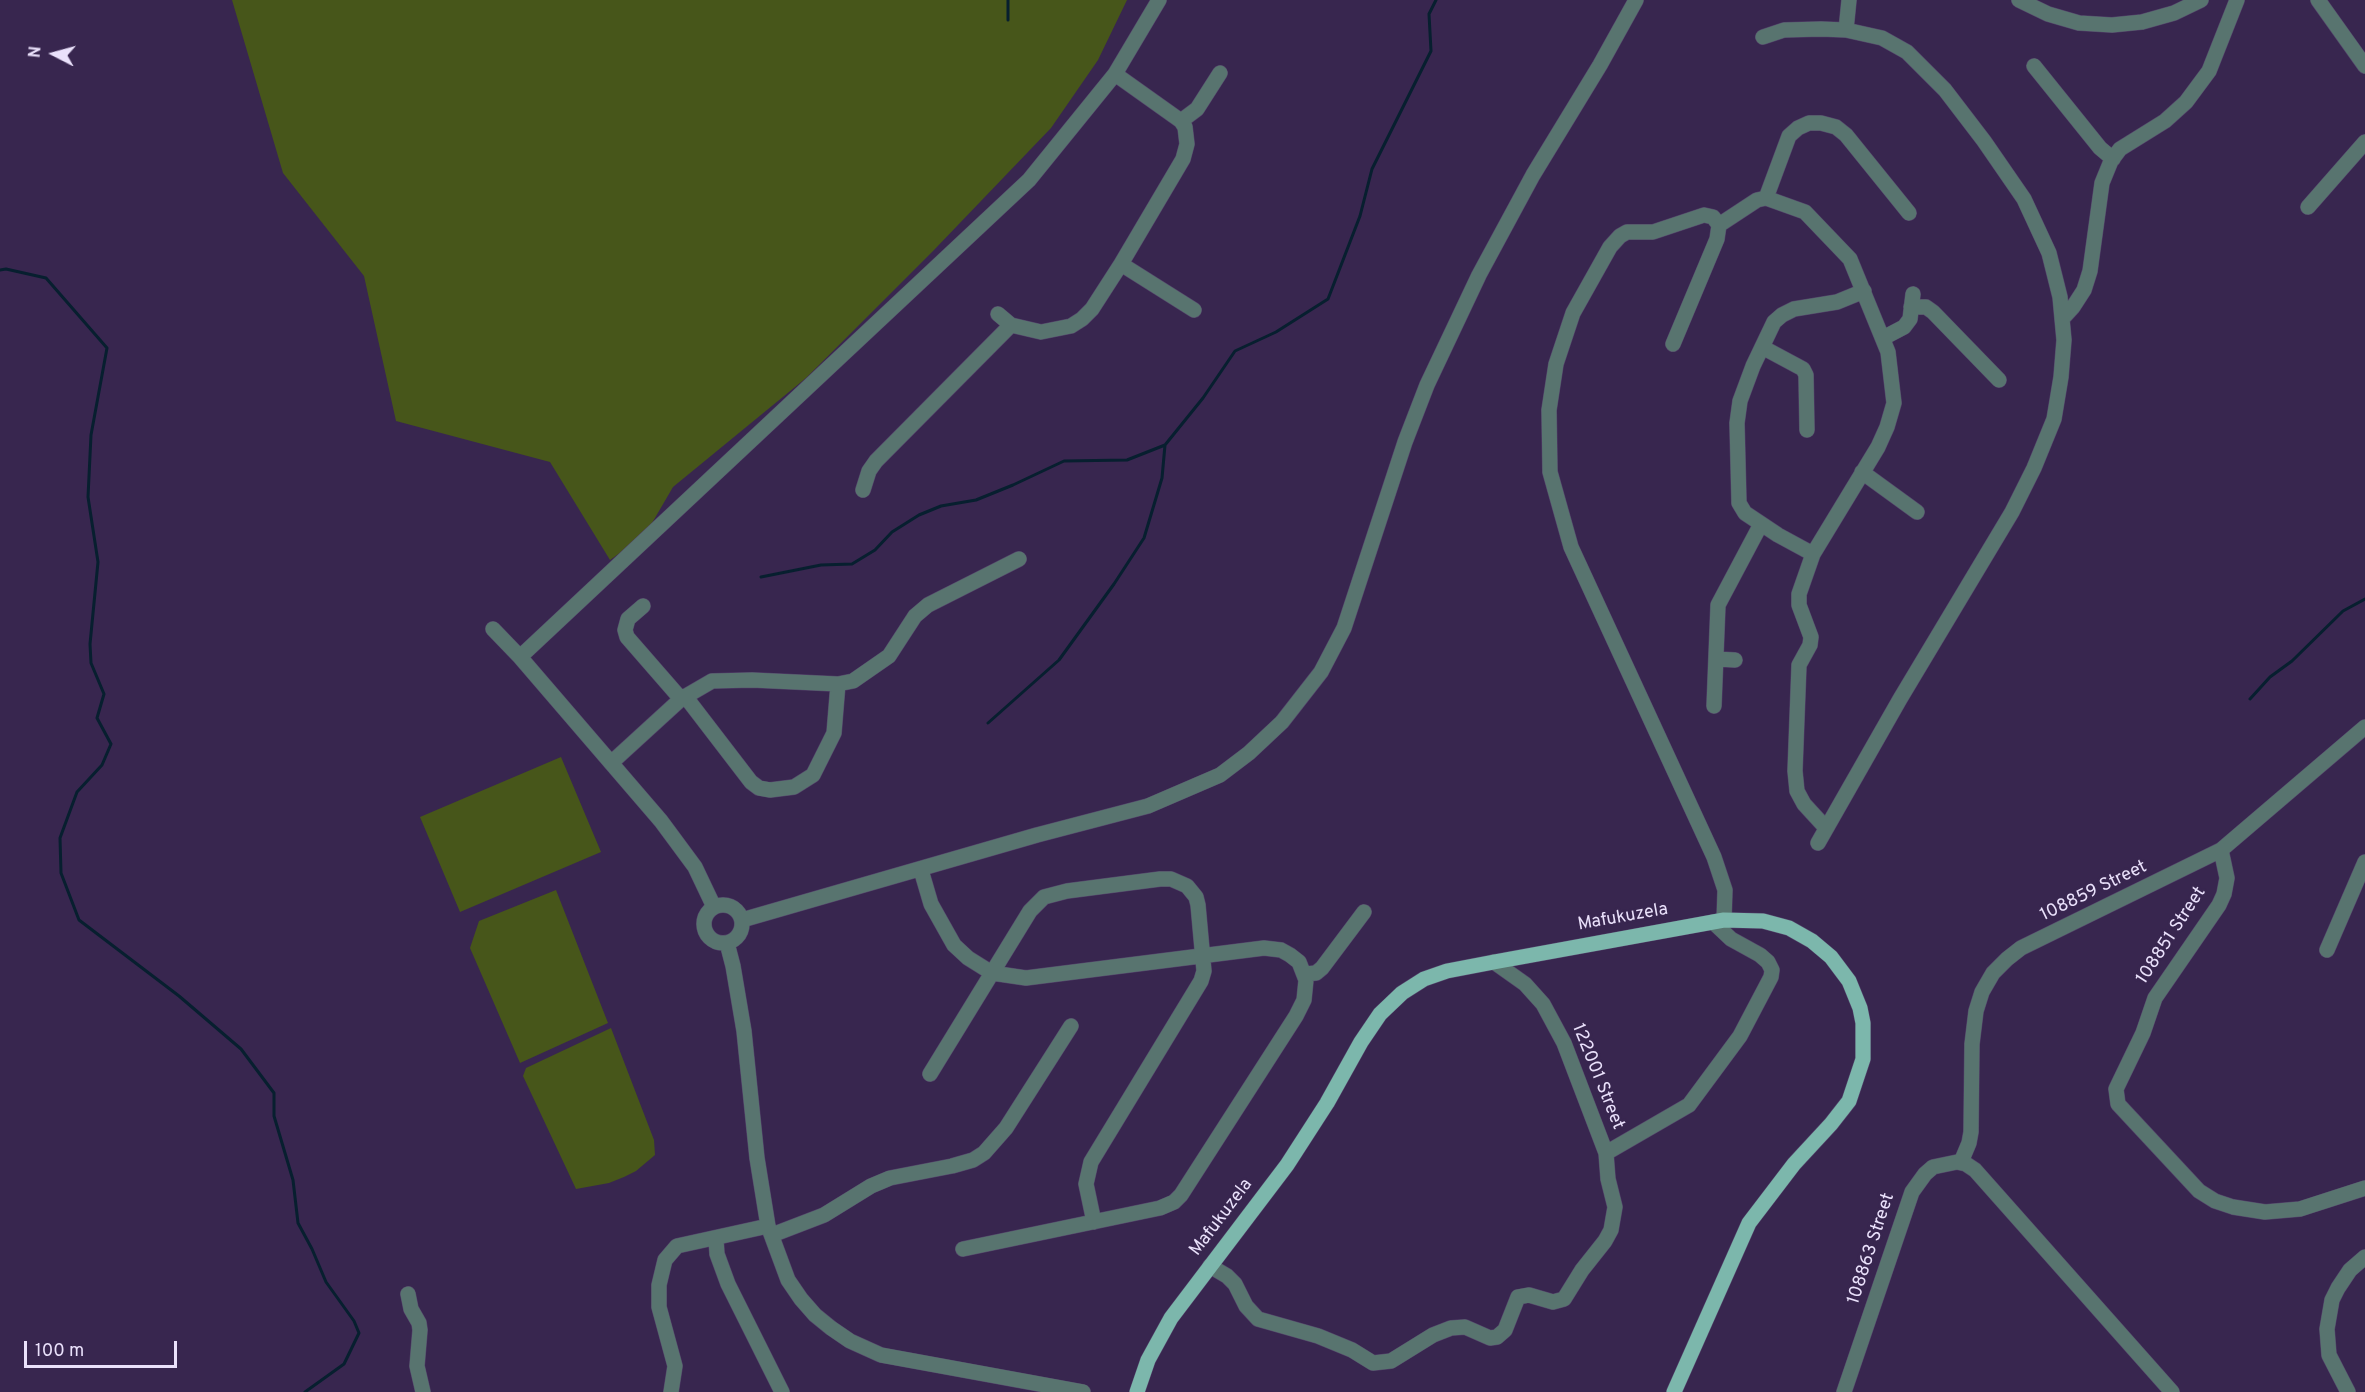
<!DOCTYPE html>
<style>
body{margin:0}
#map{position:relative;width:2365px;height:1392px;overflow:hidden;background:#38264f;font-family:Overpass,sans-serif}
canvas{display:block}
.north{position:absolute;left:24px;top:24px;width:60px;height:60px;-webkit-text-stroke:4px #38264f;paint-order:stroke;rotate:276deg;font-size:16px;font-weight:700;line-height:24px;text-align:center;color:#eae1fb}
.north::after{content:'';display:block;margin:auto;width:21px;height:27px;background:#eae1fb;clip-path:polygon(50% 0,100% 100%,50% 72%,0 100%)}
.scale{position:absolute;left:24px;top:1341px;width:153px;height:27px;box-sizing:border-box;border:3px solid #eae1fb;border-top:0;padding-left:8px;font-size:18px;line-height:21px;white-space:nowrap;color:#eae1fb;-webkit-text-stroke:4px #38264f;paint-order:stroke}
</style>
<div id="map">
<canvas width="2365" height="1392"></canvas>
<div class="north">N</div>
<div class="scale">100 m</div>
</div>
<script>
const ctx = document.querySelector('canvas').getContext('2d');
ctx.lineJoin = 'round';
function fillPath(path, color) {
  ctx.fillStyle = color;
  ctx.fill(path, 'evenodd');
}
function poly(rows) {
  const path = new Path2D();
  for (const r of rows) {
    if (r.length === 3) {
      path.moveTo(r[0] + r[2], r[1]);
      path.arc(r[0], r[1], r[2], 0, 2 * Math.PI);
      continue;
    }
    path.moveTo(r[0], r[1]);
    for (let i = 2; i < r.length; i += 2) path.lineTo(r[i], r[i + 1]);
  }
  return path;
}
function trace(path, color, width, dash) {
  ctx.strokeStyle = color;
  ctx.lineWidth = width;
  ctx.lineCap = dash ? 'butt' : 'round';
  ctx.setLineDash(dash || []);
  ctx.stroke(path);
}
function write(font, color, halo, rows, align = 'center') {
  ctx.font = font + ' Overpass,sans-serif';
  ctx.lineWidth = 5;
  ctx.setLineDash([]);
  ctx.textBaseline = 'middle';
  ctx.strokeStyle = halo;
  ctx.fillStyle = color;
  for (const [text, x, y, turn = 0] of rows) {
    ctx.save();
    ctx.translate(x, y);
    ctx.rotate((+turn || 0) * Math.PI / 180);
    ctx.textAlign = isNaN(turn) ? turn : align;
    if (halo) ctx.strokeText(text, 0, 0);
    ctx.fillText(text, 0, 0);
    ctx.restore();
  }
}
const green = poly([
 [232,0,1127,0,1098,60,1051,128,934,250,806,378,673,487,645,535,610,560,550,462,396,421,364,276,283,173],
 [561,757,601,852,460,912,420,817],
 [556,890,608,1023,520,1063,470,948,479,921],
 [611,1028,654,1140,655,1155,636,1171,624,1177,609,1183,576,1189,523,1076,526,1068]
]);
const stream = poly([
 [1008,20,1008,0],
 [0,270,6,269,46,278,107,348,91,435,88,497,98,562,90,644,91,663,104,694,97,718,111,744,102,765,77,792,60,838,61,873,79,920,179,996,241,1049,274,1093,274,1116,293,1180,298,1223,312,1249,326,1282,354,1321,359,1333,344,1364,305,1392],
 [761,577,821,565,852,564,875,550,892,532,919,515,941,506,976,500,1013,485,1064,461,1127,460,1165,445],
 [2250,699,2270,677,2292,661,2343,611,2365,599],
 [988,723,1059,660,1114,584,1144,538,1162,478,1165,445,1203,398,1235,351,1276,332,1328,299,1360,216,1372,169,1431,51,1429,14,1436,0]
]);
const minor = poly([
 [2019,0,2048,14,2079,23,2112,25,2142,22,2174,13,2201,0],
 [2318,0,2365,66],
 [1846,30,1849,0],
 [1763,37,1784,30,1821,29,1846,30,1882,38,1907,52,1945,90,1984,141,2024,199,2049,253,2060,297,2064,340,2061,377,2054,419,2034,468,2012,512,1900,699,1818,843],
 [2034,66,2100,148,2113,159],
 [1181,121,1197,109,1220,73],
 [1766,198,1789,136,1798,128,1809,123,1821,123,1836,127,1846,135,1909,213],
 [2308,207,2365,142],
 [1719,225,1757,200,1766,198,1805,212,1850,259,1888,352,1894,403,1887,427,1878,447,1813,554,1799,594,1799,605,1811,637,1810,645,1799,665,1795,771,1797,791,1804,804,1826,828],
 [1121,264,1194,310],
 [1911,307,1926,307,1933,312,1999,380],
 [998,314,1011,325,1041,332,1071,326,1082,319,1092,309,1121,264,1183,159,1187,144,1185,127,1181,121,1115,74],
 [2062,319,2073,307,2084,290,2090,271,2102,183,2111,161,2120,149,2165,121,2186,102,2209,71,2237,0],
 [1883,338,1904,327,1910,319,1913,294],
 [1673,344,1717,239,1719,225,1713,217,1704,215,1653,232,1627,232,1620,236,1610,247,1573,313,1556,364,1549,410,1550,472,1571,547,1714,857,1725,890,1724,920],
 [1762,347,1803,369,1806,375,1807,430],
 [1862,472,1917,512],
 [863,490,869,471,876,461,1011,325],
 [1813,554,1778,535,1745,513,1739,503,1737,423,1740,401,1753,366,1774,322,1782,315,1794,309,1837,302,1864,291],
 [643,606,628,619,625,630,627,637,681,699],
 [493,629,520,657,661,821,695,867,714,907],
 [520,657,1029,180,1115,74,1159,0],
 [1717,659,1735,660],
 [685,696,751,782,759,788,770,790,794,787,813,775,834,733,838,684],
 [1714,706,1718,605,1761,524],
 [611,763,681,699,712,681,752,680,838,684,853,681,889,656,915,616,928,605,1019,559],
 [2221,850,2227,878,2224,894,2219,905,2155,998,2143,1033,2116,1089,2118,1104,2199,1191,2215,1201,2233,1207,2265,1212,2300,1209,2365,1188],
 [921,870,931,904,954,945,968,958,992,973,1026,978,1264,948,1281,950,1290,955,1299,962,1306,980,1304,1000,1296,1016,1181,1195,1174,1202,1160,1208,963,1249],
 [723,924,19],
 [742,920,1037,835,1148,806,1220,775,1249,753,1282,722,1321,672,1344,628,1405,442,1427,385,1479,275,1533,175,1600,65,1636,0],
 [727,943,733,966,744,1031,757,1158,768,1226,788,1280,801,1299,815,1315,831,1328,850,1341,881,1355,1083,1392],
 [2327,950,2365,862],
 [1494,962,1525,984,1543,1004,1564,1043,1606,1153,1689,1105,1740,1036,1771,977,1772,970,1768,962,1760,955,1731,939,1713,922],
 [1305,974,1316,973,1322,968,1364,912],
 [930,1074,1030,911,1044,897,1067,891,1160,879,1171,879,1187,886,1196,897,1198,905,1204,971,1201,981,1091,1162,1086,1184,1094,1222],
 [1961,1162,1969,1143,1971,1132,1972,1044,1976,1011,1982,992,1993,973,2007,959,2021,948,2221,850,2365,727],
 [772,1235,824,1215,871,1186,890,1178,952,1166,973,1160,984,1153,1006,1128,1071,1026],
 [716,1239,717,1254,728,1284,782,1392],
 [1210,1266,1227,1276,1235,1284,1246,1306,1258,1319,1318,1336,1352,1350,1373,1363,1391,1361,1433,1335,1451,1328,1465,1327,1490,1338,1497,1337,1505,1330,1518,1297,1529,1295,1553,1302,1564,1299,1582,1270,1605,1241,1611,1230,1615,1207,1608,1179,1606,1153],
 [408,1294,411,1309,419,1323,420,1330,417,1366,423,1392],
 [671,1392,675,1366,659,1307,659,1285,665,1260,677,1246,768,1226],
 [1844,1392,1912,1192,1925,1174,1933,1167,1957,1162,1966,1164,1975,1170,2172,1392],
 [2348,1392,2329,1355,2327,1329,2332,1300,2338,1288,2350,1270,2365,1257]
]);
const major = poly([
 [1137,1392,1148,1360,1171,1318,1287,1165,1327,1103,1361,1042,1380,1014,1402,993,1424,979,1447,971,1494,962,1724,920,1763,921,1789,928,1812,941,1831,957,1849,981,1860,1008,1863,1023,1863,1059,1849,1101,1831,1124,1794,1164,1749,1223,1674,1392]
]);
const streetNames = [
 ["108859 Street",2094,892,-26],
 ["Mafukuzela",1623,918,-10],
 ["108851 Street",2172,936,-57],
 ["122001 Street",1597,1077,68],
 ["Mafukuzela",1222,1218,-53],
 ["108863 Street",1872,1249,-72]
];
fillPath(green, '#47561a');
trace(stream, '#071f2f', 3);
trace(minor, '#54446b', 16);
trace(major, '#54446b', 16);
trace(minor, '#58746f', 15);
trace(major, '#7cb7ac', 15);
write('18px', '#eae1fb', '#38264f', streetNames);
</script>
